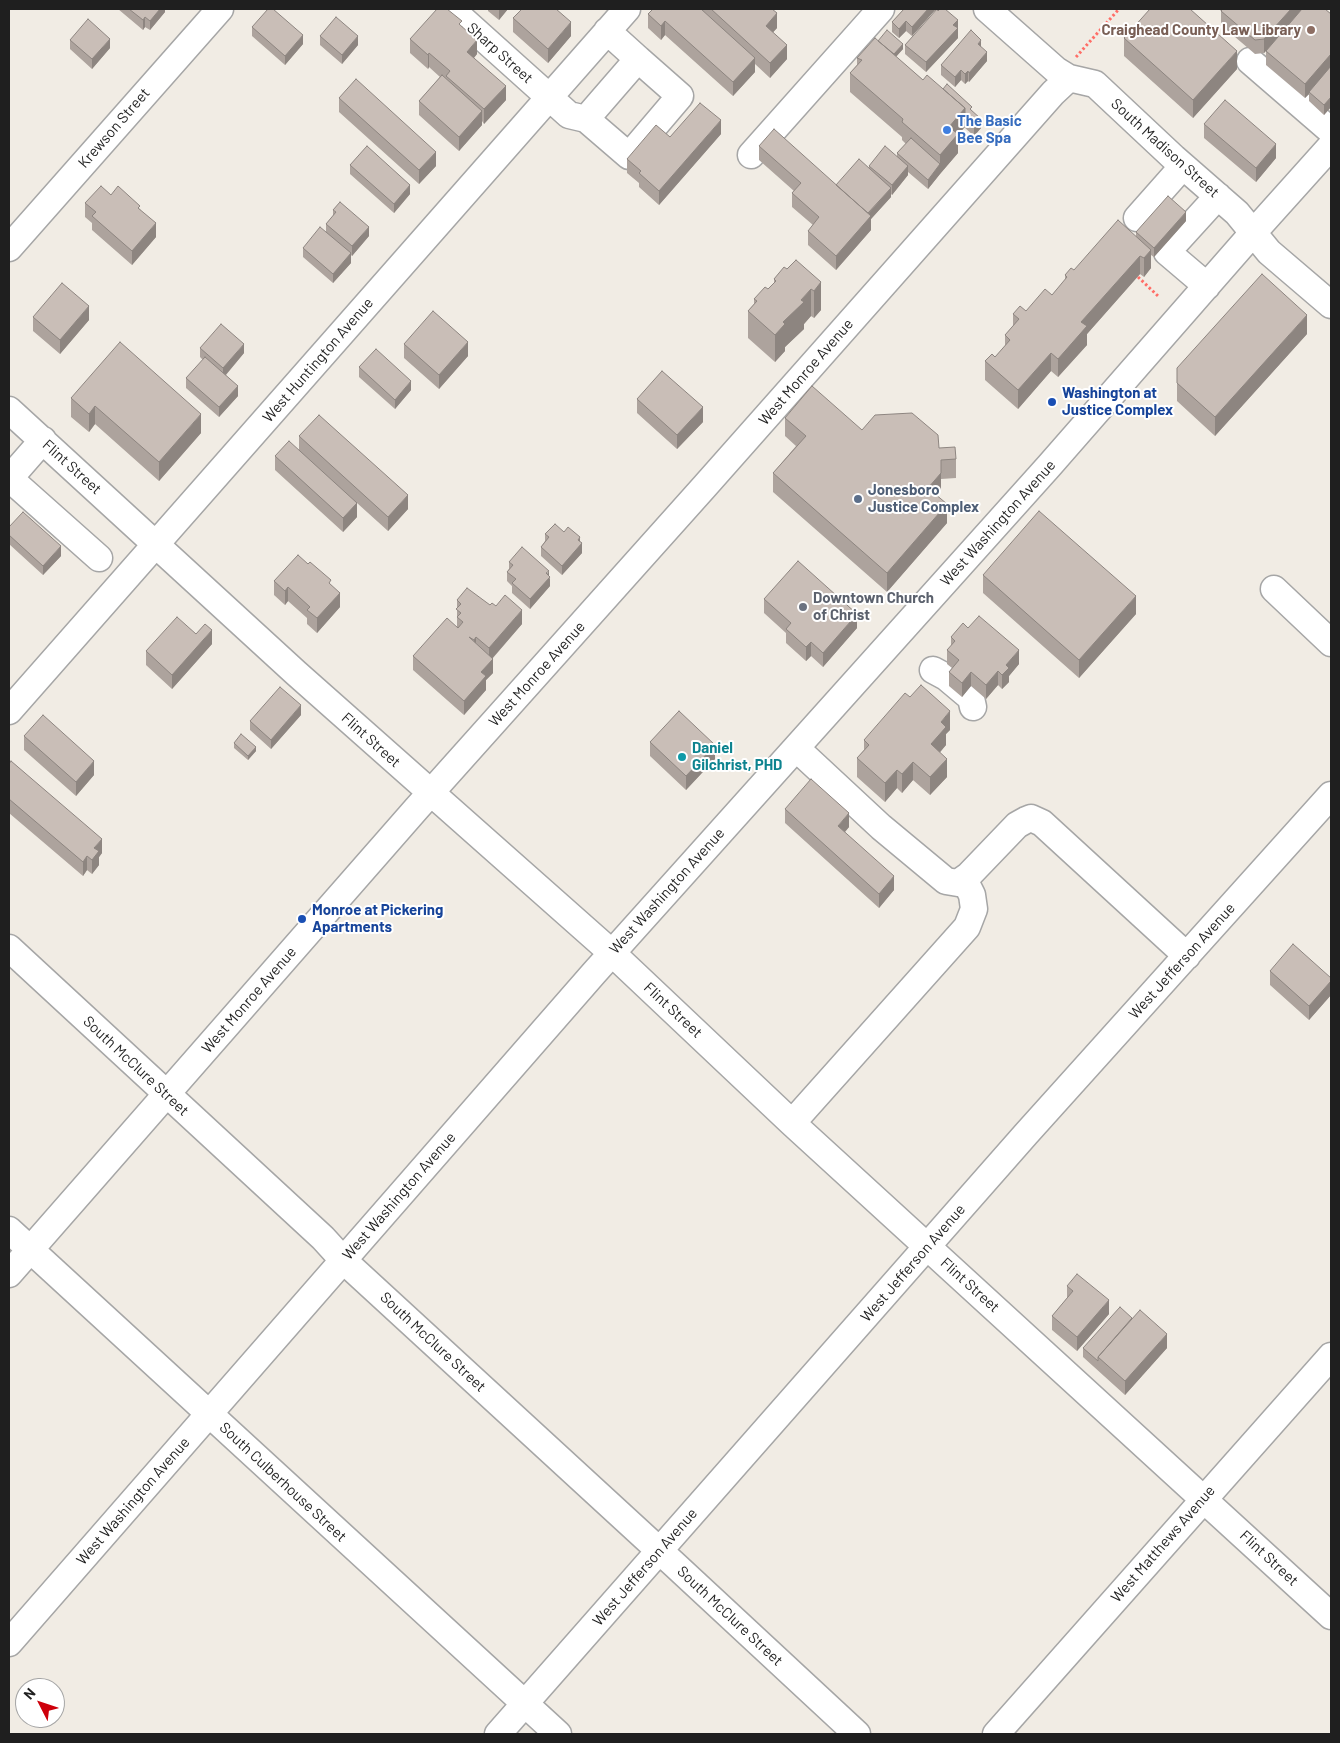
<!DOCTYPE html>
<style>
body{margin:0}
#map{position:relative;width:1340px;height:1743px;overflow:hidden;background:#f1ece4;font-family:Barlow,sans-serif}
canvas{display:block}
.frame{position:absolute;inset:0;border:10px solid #1f1f1f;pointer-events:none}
.north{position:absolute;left:15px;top:1678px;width:50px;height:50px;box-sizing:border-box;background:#fff;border:1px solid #a5a5a5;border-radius:50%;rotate:311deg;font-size:14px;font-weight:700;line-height:20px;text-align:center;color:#1f1f1f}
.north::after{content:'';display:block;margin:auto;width:18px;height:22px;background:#ce000b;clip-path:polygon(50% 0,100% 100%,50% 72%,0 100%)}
</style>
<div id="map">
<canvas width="1340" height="1743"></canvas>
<div class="frame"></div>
<div class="north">N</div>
</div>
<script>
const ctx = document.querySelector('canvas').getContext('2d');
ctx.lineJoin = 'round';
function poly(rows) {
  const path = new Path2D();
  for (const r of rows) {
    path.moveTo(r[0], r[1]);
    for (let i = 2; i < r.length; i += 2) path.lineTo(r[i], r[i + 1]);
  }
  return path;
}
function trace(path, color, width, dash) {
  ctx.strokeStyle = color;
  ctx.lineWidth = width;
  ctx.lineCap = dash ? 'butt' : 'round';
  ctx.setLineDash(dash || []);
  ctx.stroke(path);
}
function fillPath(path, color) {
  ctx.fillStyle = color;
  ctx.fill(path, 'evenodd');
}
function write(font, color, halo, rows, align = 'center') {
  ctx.font = font + ' Barlow,sans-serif';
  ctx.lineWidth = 4;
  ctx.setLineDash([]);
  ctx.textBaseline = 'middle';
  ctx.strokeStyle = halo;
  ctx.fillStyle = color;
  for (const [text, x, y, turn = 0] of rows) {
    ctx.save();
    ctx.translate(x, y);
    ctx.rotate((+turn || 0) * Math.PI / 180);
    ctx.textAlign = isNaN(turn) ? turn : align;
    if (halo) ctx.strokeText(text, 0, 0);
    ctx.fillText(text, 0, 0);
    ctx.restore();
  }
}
const path = poly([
 [1076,57,1119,9],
 [1138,277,1158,296]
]);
const minor = poly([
 [451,9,569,115,586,119,638,59,607,31],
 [987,9,1056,70,1069,78,1095,84,1174,158,1237,213,1269,252,1331,305],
 [1250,61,1331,131],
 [586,119,629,156,680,96,638,59],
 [751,155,881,9],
 [1137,218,1183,166],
 [9,248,220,9],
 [1207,286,1167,252,1218,196],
 [9,410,296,673,612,953,792,1123,1331,1616],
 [9,478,99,558],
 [9,479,43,440],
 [1274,589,1331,643],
 [933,670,946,677,971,698,973,707],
 [9,711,627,9],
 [796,748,881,827,946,881,958,883,968,876,1017,825,1026,820,1031,818,1042,823,1187,956],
 [9,948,323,1238,343,1260,675,1565,857,1734],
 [792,1123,967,927,974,909,972,895,964,879],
 [9,1230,558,1734],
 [9,1274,417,808,705,486,1053,93,1069,78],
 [9,1643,594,973,1049,466,1252,234,1331,146],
 [498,1734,1026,1134,1331,795],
 [996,1734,1331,1356]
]);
const wall = poly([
 [118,9,165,9,165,12,150,30,145,27,143,30],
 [488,9,508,9,499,20,488,11],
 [653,9,772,9,777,28,773,32,787,59,770,78,755,64,755,72,733,96,665,35,661,40,648,28,648,14],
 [903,9,936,9,912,36,906,31,899,38,892,32,892,22,903,10],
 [1219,9,1325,9,1331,14,1331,107,1324,115,1309,101,1309,94,1305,98,1266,65,1266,51,1264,53,1255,54,1221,25,1221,11],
 [938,11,958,20,958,38,926,72,905,54,905,45],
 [513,18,571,36,548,63,513,32],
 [462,26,477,54,474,58,506,100,484,124,482,121,482,125,459,151,419,115,419,101,440,77,429,67,428,69,410,53,410,39],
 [252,27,303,44,285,65,252,36],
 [320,36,358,45,342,64,320,45],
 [1124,38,1237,69,1193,118,1124,56],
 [70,40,110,48,92,69,70,49],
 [878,41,903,49,896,57,923,80,943,89,972,111,981,128,974,136,964,127,958,135,958,153,940,174,928,189,908,172,908,175,892,195,891,194,891,197,871,219,871,230,836,270,808,245,808,231,813,225,792,207,792,193,794,191,759,160,759,146,836,185,869,169,869,166,897,156,897,153,906,144,902,140,902,137,850,92,850,73,857,65,857,58],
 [981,47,987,61,969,82,968,81,965,84,961,80,955,87,941,75,941,65],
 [339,98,436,166,419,184,339,112],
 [1204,124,1276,158,1256,182,1204,138],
 [721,134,659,205,639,187,639,183,627,173,627,159,670,137],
 [350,165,410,194,394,213,350,174],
 [111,195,140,209,156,237,132,265,92,230,92,223,85,217,85,203],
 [333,210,369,236,352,256,351,255,351,263,333,283,303,257,303,248,326,232,326,224,333,216],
 [1186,221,1154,257,1151,255,1151,268,1144,277,1140,274,1087,334,1087,345,1058,377,1051,371,1018,409,985,380,985,361,995,357,1005,346,1005,335,1013,326,1013,314,1026,311,1052,295,1065,280,1065,275,1136,236,1136,232],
 [787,269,821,282,821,310,814,318,811,316,804,324,804,329,785,347,785,351,775,362,748,338,748,311,754,304,754,299,768,289,774,283,774,279],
 [33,317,89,320,60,354,33,331],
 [1307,334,1215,436,1177,401,1177,368],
 [404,344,468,356,439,389,404,358],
 [200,348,244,353,226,375,238,396,219,417,186,388,186,378,203,360,200,357],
 [359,367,411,390,395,409,359,377],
 [71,398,201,433,159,481,95,424,89,432,71,417],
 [637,399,703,422,677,449,637,413],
 [785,418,862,430,939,448,956,459,956,478,941,479,941,491,937,496,947,523,887,592,773,492,773,473,796,446,785,436],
 [299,436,408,509,388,531,357,503,357,517,343,532,275,470,275,456,299,450],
 [9,527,61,556,43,575,9,544],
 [564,532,582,553,562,575,541,556,541,547,545,541,545,534],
 [509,562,550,586,530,609,512,593,512,586,507,581,507,572,509,569],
 [983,575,1136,614,1079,678,983,593],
 [274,581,331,585,340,607,317,633,307,624,307,618,288,601,285,605,274,595],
 [764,599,857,628,823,667,811,656,806,661,786,643,786,633,764,613],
 [457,600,490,605,522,624,493,658,493,673,486,680,486,690,464,715,413,670,413,656,457,626],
 [968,628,1019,664,1009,676,1009,682,1002,689,998,685,986,699,971,686,962,697,949,686,949,672,952,668,947,664,947,650,951,646,951,637],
 [196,634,212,644,172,689,146,665,146,651],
 [301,715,271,749,250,730,250,721],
 [950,730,946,734,946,745,940,752,947,777,930,795,913,780,902,793,897,788,885,802,857,777,857,758,864,750,864,740],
 [24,736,94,775,76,796,24,750],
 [650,742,715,759,686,790,650,756],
 [234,743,256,751,248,760,234,748],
 [9,764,102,853,99,857,99,865,92,874,87,870,83,876,9,813],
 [785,809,849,827,845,832,894,890,879,908,785,823],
 [1270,971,1331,978,1331,995,1309,1020,1270,985],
 [1067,1286,1109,1314,1077,1351,1052,1330,1052,1316,1067,1298],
 [1132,1318,1167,1348,1125,1395,1083,1357,1083,1348]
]);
const shadedWall = poly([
 [160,9,165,9,165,12,150,30,150,21],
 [500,9,508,9,499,20,499,10],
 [928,9,936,9,912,36,912,27],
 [1291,9,1303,9,1303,10,1264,53,1264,39],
 [777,13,777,28,766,40,766,26],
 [145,17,145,27,143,30,143,20],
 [958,20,958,38,926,72,926,62,953,25],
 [665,21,665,35,661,40,661,26],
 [906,21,906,31,899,38,899,29],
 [571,22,571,36,548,63,548,49],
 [303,35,303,44,285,65,285,56],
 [358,36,358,45,342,64,342,55],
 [110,39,110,48,92,69,92,59],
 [477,40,477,54,467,66,467,52],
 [981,40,981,49,978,44],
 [903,44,903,49,891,62,891,57],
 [787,45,787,59,770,78,770,63],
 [1237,51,1237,69,1193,118,1193,100],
 [987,52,987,61,969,82,969,73],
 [429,53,429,67,428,69,428,55],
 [1331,54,1331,68,1309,92,1309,94,1305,98,1305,84],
 [755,58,755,72,733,96,733,82],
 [961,70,961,80,955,87,955,77],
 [968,71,968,81,965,84,965,74],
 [506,86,506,100,484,124,484,109],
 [1331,97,1331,107,1324,115,1324,105],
 [965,108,965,127,958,135,958,153,940,174,928,189,928,180,940,164,940,155,949,127],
 [482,111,482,125,459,151,459,137],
 [981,119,981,128,974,136,974,126],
 [721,120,721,134,659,205,659,191],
 [1276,144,1276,158,1256,182,1256,168],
 [436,152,436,166,419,184,419,170],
 [908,166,908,175,892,195,892,185],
 [410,185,410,194,394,213,394,204],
 [891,188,891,197,871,219,871,230,836,270,836,256,868,214],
 [1186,212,1186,221,1154,257,1154,248],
 [156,223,156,237,132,265,132,251],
 [369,227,369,236,352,256,352,246],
 [1151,250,1151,268,1144,277,1144,258],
 [351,253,351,263,333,283,333,274],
 [1140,256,1140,274,1087,334,1087,345,1058,377,1058,359,1081,322],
 [821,282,821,310,814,318,814,291],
 [811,289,811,316,804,324,804,329,785,347,785,351,775,362,775,335,783,322],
 [89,306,89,320,60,354,60,340],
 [1307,315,1307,334,1215,436,1215,417],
 [468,342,468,356,439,389,439,375],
 [244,344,244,353,223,378,223,368],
 [1051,353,1051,371,1018,409,1018,390],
 [411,381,411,390,395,409,395,400],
 [238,386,238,396,219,417,219,407],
 [95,406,95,424,89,432,89,414],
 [703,407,703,422,677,449,677,435],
 [201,414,201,433,159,481,159,462],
 [941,473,941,491,928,507,928,488],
 [408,495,408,509,388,531,388,517],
 [357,503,357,517,343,532,343,518],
 [947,504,947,523,887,592,887,573],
 [580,537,580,545,582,543,582,553,562,575,562,566],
 [61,546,61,556,43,575,43,566],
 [549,571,549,579,550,577,550,586,530,609,530,599],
 [288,587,288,601,285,605,285,591],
 [340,593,340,607,317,633,317,618],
 [1136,596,1136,614,1079,678,1079,660],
 [522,610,522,624,489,662,489,648],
 [857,614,857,628,823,667,823,653],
 [212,630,212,644,172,689,172,675],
 [476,637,476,651,474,654,474,640],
 [811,642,811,656,806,661,806,647],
 [1019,650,1019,664,1009,676,1009,682,1002,689,1002,675,1006,665],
 [493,659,493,673,486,680,486,690,464,715,464,701,481,672],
 [998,671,998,685,986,699,986,685],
 [971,672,971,686,962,697,962,683],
 [301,705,301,715,271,749,271,740],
 [950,711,950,730,946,734,946,745,931,763,931,744,941,722],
 [715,745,715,759,686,790,686,776],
 [256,747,256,751,248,760,248,756],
 [947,759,947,777,930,795,930,777],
 [94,761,94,775,76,796,76,782],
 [913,762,913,780,902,793,902,774],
 [897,770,897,788,885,802,885,783],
 [849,813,849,827,838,840,838,826],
 [102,839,102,853,99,857,99,865,92,874,92,860,94,848],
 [87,856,87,870,83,876,83,862],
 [894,876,894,890,879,908,879,894],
 [1331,981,1331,995,1309,1020,1309,1006],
 [1109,1300,1109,1314,1077,1351,1077,1337],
 [1167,1334,1167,1348,1125,1395,1125,1381]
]);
const building = poly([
 [129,9,160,9,150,21,145,17,143,20,129,9],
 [268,9,273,9,303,35,285,56,252,27,268,9],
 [437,9,447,9,462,21,459,24,477,40,467,52,506,86,484,109,446,76,450,71,429,53,428,55,410,39,437,9],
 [522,9,556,9,571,22,548,49,513,18,522,9],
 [653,9,701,9,755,58,733,82,665,21,661,26,648,14,653,9],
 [711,9,772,9,777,13,766,26,787,45,770,63,711,9],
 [904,9,928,9,912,27,906,21,899,29,892,22,904,9],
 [937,9,938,11,940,9,945,9,958,20,953,25,958,28,926,62,905,45,937,9],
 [1150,9,1190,9,1237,51,1193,100,1124,38,1150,9],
 [1223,9,1291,9,1264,39,1255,40,1221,11,1223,9],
 [1302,9,1325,9,1331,14,1331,54,1305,84,1266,51,1302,9],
 [336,17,358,36,342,55,320,36,336,17],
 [88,19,110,39,92,59,70,40,88,19],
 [887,30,903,44,894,54,878,41,887,30],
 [971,30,981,40,978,44,987,52,969,73,968,71,965,74,961,70,955,77,941,65,971,30],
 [875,38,923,80,927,75,965,108,949,127,958,134,940,155,902,122,903,119,850,73,862,60,857,58,875,38],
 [1331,66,1331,97,1324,105,1309,92,1331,66],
 [442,75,482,111,459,137,419,101,442,75],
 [356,79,436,152,419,170,339,98,356,79],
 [947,84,972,107,970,109,981,119,974,126,965,118,965,108,943,89,947,84],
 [1225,100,1276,144,1256,168,1204,124,1225,100],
 [700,103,721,120,659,191,639,173,641,171,627,159,656,125,670,137,700,103],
 [774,129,871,216,836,256,808,231,819,217,792,193,801,183,759,146,774,129],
 [911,138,940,164,928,180,897,153,911,138],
 [367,146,410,185,394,204,350,165,367,146],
 [885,146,908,166,892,185,869,166,885,146],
 [859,159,891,188,868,213,836,185,859,159],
 [101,186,111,195,118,186,140,206,138,208,156,223,132,251,92,216,96,212,85,203,101,186],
 [1168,196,1186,212,1154,248,1136,232,1168,196],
 [340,202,369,227,352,246,326,224,336,212,333,210,340,202],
 [1118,220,1151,250,1144,258,1140,256,1081,322,1087,326,1058,359,1051,353,1018,390,985,361,992,354,995,357,1010,340,1005,335,1019,319,1013,314,1020,306,1026,311,1045,289,1052,295,1067,277,1065,275,1071,268,1074,270,1118,220],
 [320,227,351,253,333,274,303,248,320,227],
 [796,260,821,282,814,291,811,289,801,300,804,302,783,322,785,324,775,335,748,311,757,301,754,299,765,287,768,289,776,281,774,279,784,267,787,269,796,260],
 [1262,274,1307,315,1215,417,1177,383,1177,368,1262,274],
 [62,283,89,306,60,340,33,317,62,283],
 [433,311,468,342,439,375,404,344,433,311],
 [221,324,244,344,223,368,200,348,221,324],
 [120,342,201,414,159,462,95,406,89,414,71,398,120,342],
 [376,349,411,381,395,400,359,367,376,349],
 [205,357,238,386,219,407,186,378,205,357],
 [662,371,703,407,677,435,637,399,662,371],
 [812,386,862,430,875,415,912,413,938,435,939,448,955,447,956,459,941,460,941,473,928,488,947,504,887,573,773,473,806,436,785,418,812,386],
 [319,415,408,495,388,517,299,436,319,415],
 [289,441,357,503,343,518,275,456,289,441],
 [1039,511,1136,596,1079,660,983,575,1039,511],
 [23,512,61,546,43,566,9,535,9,527,23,512],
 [555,524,564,532,568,527,580,537,578,540,582,543,562,566,541,547,549,537,545,534,555,524],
 [522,547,549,571,546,573,550,577,530,599,512,583,516,579,507,572,513,565,509,562,522,547],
 [298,555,308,564,310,562,331,580,329,583,340,593,317,618,307,610,310,607,288,587,285,591,274,581,298,555],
 [798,561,857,614,823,653,811,642,806,647,786,629,791,623,764,599,798,561],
 [467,588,490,605,492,603,496,606,505,595,522,610,489,648,476,637,474,640,469,637,493,659,481,672,486,676,464,701,413,656,447,618,458,628,463,622,457,617,461,613,456,609,461,604,457,600,467,588],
 [979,616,1019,650,1006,665,1009,668,1002,675,998,671,986,685,971,672,962,683,949,672,959,660,947,650,955,641,951,637,963,623,968,628,979,616],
 [177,617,196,634,205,624,212,630,172,675,146,651,177,617],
 [921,685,950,711,941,722,946,727,931,744,947,759,930,777,913,762,902,774,897,770,885,783,857,758,869,745,864,740,905,693,910,697,921,685],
 [280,687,301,705,271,740,250,721,280,687],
 [679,711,715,745,686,776,650,742,679,711],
 [43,715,94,761,76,782,24,736,43,715],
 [241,734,256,747,248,756,234,743,241,734],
 [11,761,102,839,94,848,99,851,92,860,87,856,83,862,9,799,9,764,11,761],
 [811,779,849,813,838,826,894,876,879,894,785,809,811,779],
 [1293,944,1331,978,1331,981,1309,1006,1270,971,1293,944],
 [1077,1274,1109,1300,1077,1337,1052,1316,1073,1291,1067,1286,1077,1274],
 [1120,1307,1132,1318,1098,1357,1098,1361,1083,1348,1120,1307],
 [1140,1310,1167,1334,1125,1381,1098,1357,1140,1310]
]);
const markers = [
 [1311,30,5,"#8d6e63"],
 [947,130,5,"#3f7fe0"],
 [1052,402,5,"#1a4fb4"],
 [858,499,5,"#5c6f8a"],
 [803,607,5,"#6b7280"],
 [682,757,5,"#0f9aa8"],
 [302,919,5,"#1a4fb4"]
];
const educationNames = [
 ["Craighead County Law Library",1301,30]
];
const streetNames = [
 ["Sharp Street",500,53,42],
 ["Krewson Street",114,128,-49],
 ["South Madison Street",1165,148,42],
 ["West Huntington Avenue",318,360,-49],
 ["West Monroe Avenue",806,372,-49],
 ["Flint Street",72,467,42],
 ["West Washington Avenue",998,523,-48],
 ["West Monroe Avenue",537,674,-48],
 ["Flint Street",371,740,42],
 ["West Washington Avenue",667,891,-48],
 ["West Jefferson Avenue",1182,961,-48],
 ["West Monroe Avenue",249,1000,-49],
 ["Flint Street",673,1010,43],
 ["South McClure Street",136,1066,43],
 ["West Washington Avenue",399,1196,-49],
 ["West Jefferson Avenue",913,1263,-49],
 ["Flint Street",970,1285,42],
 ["South McClure Street",433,1342,43],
 ["South Culberhouse Street",283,1482,43],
 ["West Washington Avenue",133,1501,-49],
 ["West Matthews Avenue",1163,1544,-49],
 ["Flint Street",1269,1558,43],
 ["West Jefferson Avenue",645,1567,-49],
 ["South McClure Street",730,1616,43]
];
const shopNames = [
 ["The Basic",957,121],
 ["Bee Spa",957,138]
];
const transitNames = [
 ["Washington at",1062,393],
 ["Justice Complex",1062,410],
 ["Monroe at Pickering",312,910],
 ["Apartments",312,927]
];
const serviceNames = [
 ["Jonesboro",868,490],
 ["Justice Complex",868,507]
];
const worshipNames = [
 ["Downtown Church",813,598],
 ["of Christ",813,615]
];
const cultureNames = [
 ["Daniel",692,748],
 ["Gilchrist, PHD",692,765]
];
trace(minor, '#a6a6a6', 29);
trace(path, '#ff6e67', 3, [2.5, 2.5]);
trace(minor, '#fff', 26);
fillPath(wall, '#ada39d');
fillPath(shadedWall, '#8d8580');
fillPath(building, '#c9beb7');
trace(building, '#8d8580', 1);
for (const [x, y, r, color] of markers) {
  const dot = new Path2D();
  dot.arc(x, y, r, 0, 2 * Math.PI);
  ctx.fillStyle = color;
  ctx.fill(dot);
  trace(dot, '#fff', 2);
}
write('bold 15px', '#785e54', '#fff', educationNames, 'right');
write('15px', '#1f1f1f', '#fff', streetNames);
write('bold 15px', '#366cbe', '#fff', shopNames, 'left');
write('bold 15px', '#164399', '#fff', transitNames, 'left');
write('bold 15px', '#4e5e75', '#fff', serviceNames, 'left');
write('bold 15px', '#5b616d', '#fff', worshipNames, 'left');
write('bold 15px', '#0d838f', '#fff', cultureNames, 'left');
</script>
